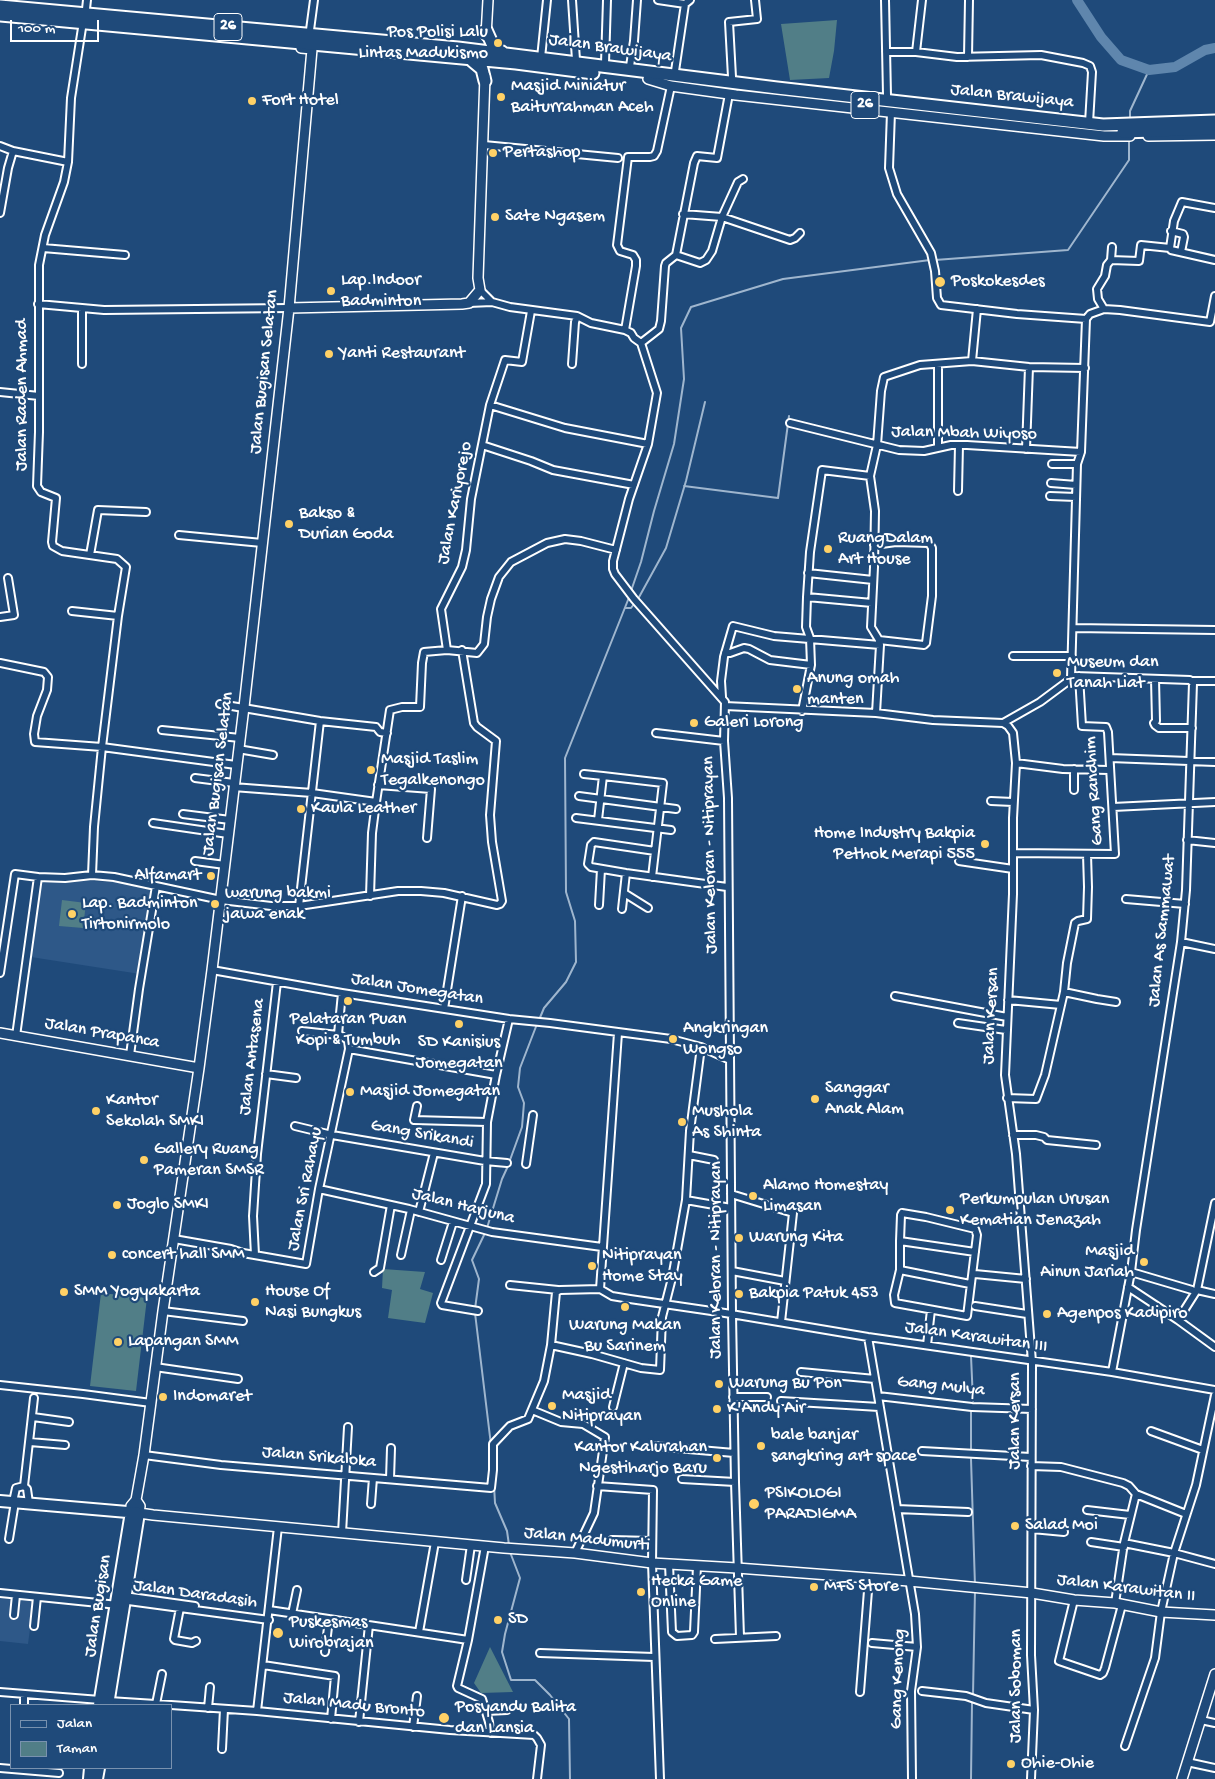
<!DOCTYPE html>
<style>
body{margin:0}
#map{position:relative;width:1215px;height:1779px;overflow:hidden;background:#1f4a7a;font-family:"Gochi Hand",sans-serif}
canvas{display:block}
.legend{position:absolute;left:10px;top:1704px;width:162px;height:65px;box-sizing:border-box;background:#1f4a7a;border:1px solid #7992af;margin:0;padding:6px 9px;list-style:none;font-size:15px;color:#fff}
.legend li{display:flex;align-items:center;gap:10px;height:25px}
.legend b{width:25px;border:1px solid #7992af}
.scale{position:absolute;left:10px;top:20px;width:89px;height:22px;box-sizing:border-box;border:2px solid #fff;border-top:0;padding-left:6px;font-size:15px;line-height:18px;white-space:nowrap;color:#fff;-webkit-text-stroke:4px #1f4a7a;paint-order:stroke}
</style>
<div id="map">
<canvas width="1215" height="1779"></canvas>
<ul class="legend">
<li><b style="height:6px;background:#1f4a7a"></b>Jalan</li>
<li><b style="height:14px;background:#517e87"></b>Taman</li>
</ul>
<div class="scale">100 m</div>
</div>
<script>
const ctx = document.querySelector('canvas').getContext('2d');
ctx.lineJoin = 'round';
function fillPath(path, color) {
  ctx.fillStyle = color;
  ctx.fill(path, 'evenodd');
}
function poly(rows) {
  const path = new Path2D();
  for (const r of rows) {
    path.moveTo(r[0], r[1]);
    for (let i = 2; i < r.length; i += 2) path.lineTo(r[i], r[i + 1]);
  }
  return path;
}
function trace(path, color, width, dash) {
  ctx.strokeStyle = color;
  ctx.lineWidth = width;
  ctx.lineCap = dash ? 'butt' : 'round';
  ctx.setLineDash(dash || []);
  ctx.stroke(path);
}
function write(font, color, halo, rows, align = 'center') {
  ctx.font = font + ' "Gochi Hand",sans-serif';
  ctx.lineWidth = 4.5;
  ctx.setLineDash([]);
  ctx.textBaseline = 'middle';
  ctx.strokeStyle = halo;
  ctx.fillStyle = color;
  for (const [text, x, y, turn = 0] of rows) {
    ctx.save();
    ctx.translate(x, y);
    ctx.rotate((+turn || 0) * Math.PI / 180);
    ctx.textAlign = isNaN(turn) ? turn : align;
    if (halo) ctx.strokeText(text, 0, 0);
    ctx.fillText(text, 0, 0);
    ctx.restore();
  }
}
const built = poly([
 [40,879,116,882,151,888,140,974,31,957],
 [0,1595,34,1599,28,1644,0,1641]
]);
const green = poly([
 [837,20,834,51,829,78,790,80,781,24],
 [62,900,86,903,83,928,59,926],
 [383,1269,425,1272,420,1289,433,1293,425,1323,388,1318,392,1290,382,1288],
 [101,1293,147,1298,136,1391,90,1386],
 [490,1647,513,1692,481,1693,474,1683]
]);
const stream = poly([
 [1130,120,1130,111,1149,70],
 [935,260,1068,250,1129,160,1129,140],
 [684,486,778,498,789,416],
 [631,591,641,562,654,511,674,444,684,379,681,328,691,307,783,279,930,260],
 [638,599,666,548,686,481,705,402],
 [625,608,631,608,634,604],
 [539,1020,544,1008,566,982,576,962,575,921,566,892,565,758,630,595],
 [510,1160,522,1127,524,1103,518,1087,520,1068,537,1024],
 [487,1228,502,1179,508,1166],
 [475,1309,479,1279,472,1260,485,1233],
 [475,1313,491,1445],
 [971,1356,973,1401],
 [971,1450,971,1411],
 [971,1459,975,1586],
 [494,1485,495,1503,507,1531,509,1545],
 [510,1552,520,1578,505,1634,502,1652,511,1680,535,1680,550,1695,569,1719,570,1779],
 [973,1695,975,1590],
 [971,1779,972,1702]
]);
const river = poly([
 [1077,0,1101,37,1121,60,1149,70,1175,67,1205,50,1215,48]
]);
const street = poly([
 [572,0,576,60],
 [658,0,685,4,690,0],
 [885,0,887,95],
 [86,9,87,0],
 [82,28,71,98,68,162,64,182,45,235,39,265,39,432,37,486,41,492,56,498,52,542,53,546,62,551,117,559,126,567,118,616,102,747,94,827,92,875],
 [310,30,314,0],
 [886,52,916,52,957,57,1041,55,1083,63,1090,66,1092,72,1089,123],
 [916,52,922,0],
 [968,57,969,0],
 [541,58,547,0],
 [605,63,607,0],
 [630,66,634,41,637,0],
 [675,71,685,4],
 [732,77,729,22,757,19,755,0],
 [891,112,889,168,897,194,931,253,935,271,937,298,941,305,1017,314,1086,319],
 [484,145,618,158],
 [0,146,13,151,68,162],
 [0,213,8,168,13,151],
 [683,214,722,217,790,240,795,238,800,233],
 [1171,231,1183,234,1184,237,1181,252],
 [43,248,125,255],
 [1170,248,1174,221,1182,202,1215,208],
 [676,255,700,263,706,260,712,251,722,217,738,182,743,179],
 [1111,260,1112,247],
 [480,290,492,302],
 [469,303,492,302,510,307,577,316,591,323,625,330,631,333,634,338,641,343,657,393,648,444,629,499,613,561,613,569,615,574,634,599,725,702,724,741,728,798,732,1314,735,1482,740,1637],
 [38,304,104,310,289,308],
 [1104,309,1098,299,1097,289,1105,276,1107,265,1111,260,1139,261,1141,245,1170,248,1171,250,1215,260],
 [625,330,636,266,636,260,633,255,620,251,617,245,628,157,650,157,654,156,657,151,671,86],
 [641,343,659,329,661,321,665,266,666,263,676,255,694,163,697,156,717,158,729,94],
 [972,361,977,309],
 [82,364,82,309],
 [572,364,575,322,577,316],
 [938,364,938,448],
 [0,392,39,396],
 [490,405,565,428,648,444],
 [790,423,899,450,924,451,951,445,967,445,1081,452],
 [482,445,531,461,553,470,634,485],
 [1026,449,1029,367],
 [1052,464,1077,464],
 [870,476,875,511,874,567,871,627,879,640,880,645,876,713],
 [1051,483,1076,485],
 [958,491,959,445],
 [1050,496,1076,497],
 [179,535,262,543],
 [874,545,896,542,929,543,932,548,932,596,926,643,924,645,879,640],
 [90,555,98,510,146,512],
 [808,573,873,580],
 [807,597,872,603],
 [72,611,118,616],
 [0,617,14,615,8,578],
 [1073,628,1215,630],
 [447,650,477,653,484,644,487,617,491,599,499,577,511,562,547,543,565,539,581,541,616,550],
 [725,653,730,653,744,648,749,649,770,660,811,665],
 [1013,656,1072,656],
 [0,663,44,672,48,677,47,690,37,716,34,734,35,742,102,747,236,765],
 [1071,678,1077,464,1081,452,1086,319,1090,314,1104,309,1120,310,1210,322,1215,296],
 [1155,679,1156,721,1154,723,1155,725,1159,728,1192,728],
 [1192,681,1215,681],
 [722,697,721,681,724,657,733,626,774,636,880,645],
 [220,704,320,721,376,727,380,732,387,733],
 [725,706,876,713,933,720,1003,723,1008,726,1013,733,1016,763,1013,818,1013,894,1005,1075,1016,1154,1032,1362,1031,1655,1034,1710,1031,1779],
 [802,711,811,665,810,638,806,627,807,597,810,552,822,470,870,476,877,445,881,391,884,377,920,365,972,361,1029,367,1085,368],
 [1003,723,1040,702,1075,676,1190,680,1193,683,1186,890,1181,942,1136,1230,1131,1272,1112,1372],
 [162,730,240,738],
 [656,733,724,741],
 [238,749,273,755],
 [1110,758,1215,762],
 [1016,763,1063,769,1109,770],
 [1074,769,1074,790],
 [584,774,603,776],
 [195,778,234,783],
 [378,785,431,789,427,838],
 [233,787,312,793,376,802],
 [579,796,676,809],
 [991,801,1013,802],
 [1113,807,1215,802],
 [183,814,230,820],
 [576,818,671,830],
 [598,820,603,776,663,783,652,877],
 [153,823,228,834],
 [1187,840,1215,843],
 [655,851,594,842,591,845,588,864,591,867,626,873,727,887],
 [1013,853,1115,854,1108,732,1106,727,1082,726,1079,676],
 [195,861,225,865],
 [959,861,1013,869],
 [624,893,648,908],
 [370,896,372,833,376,802,390,710,402,707,420,707,422,663,424,652,447,650,441,609,462,567,466,550,471,499,490,405,505,360,522,362,531,311],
 [1126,899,1185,904],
 [599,905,601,869],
 [299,906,320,721],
 [622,909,626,873],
 [1181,942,1215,949],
 [212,970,342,993,509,1019,550,1023,671,1039,701,1047,730,1060],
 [0,973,15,874,38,877,65,878,92,875,114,877,221,900,271,906,299,906,398,891,421,891,444,893,497,905,500,904,502,901,492,842,490,815,496,741,477,727,474,723,462,650],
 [1064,992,1097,999,1116,1002],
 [895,996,1007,1017],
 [1008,1000,1061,1005],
 [444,1009,462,896],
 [958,1023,1006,1030],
 [302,1031,338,1035],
 [618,1033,600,1289,612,1296,630,1299,725,1313,868,1337,1112,1372,1215,1390],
 [16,1036,38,877],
 [349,1049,496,1075],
 [130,1055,139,989,156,886],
 [266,1074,296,1078],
 [1007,1098,1036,1099,1045,1075,1064,992,1067,963,1075,923,1078,921,1087,919,1088,887,1087,854],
 [417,1106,414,1120,487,1122],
 [295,1126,332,1135,485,1161,507,1163],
 [1013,1135,1036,1135,1044,1137,1047,1140,1096,1145],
 [689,1155,714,1160],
 [526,1164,533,1115],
 [319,1189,409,1209,492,1232,602,1247],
 [731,1194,793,1213,781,1322],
 [686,1200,731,1208],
 [419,1212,434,1153],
 [902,1213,926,1217,975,1229,977,1235,967,1316,895,1303,894,1295,900,1270,900,1241,901,1215,902,1213],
 [174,1239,231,1249,243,1253,306,1264,319,1189,349,1049,348,1040,338,1034,342,993],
 [900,1241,975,1252],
 [255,1255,253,1216,257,1154,277,982],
 [401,1255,411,1210],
 [441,1260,453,1222],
 [900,1270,970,1284],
 [732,1271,785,1281],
 [374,1272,380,1268,391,1205],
 [1131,1272,1192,1290],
 [975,1274,1026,1279],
 [510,1285,558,1290],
 [1128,1287,1178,1320,1215,1347],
 [1197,1290,1215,1294],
 [975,1306,1027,1314],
 [163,1311,243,1321],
 [478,1311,442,1305,441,1303,486,1184,487,1122,496,1075,509,1019],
 [1178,1320,1197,1290,1215,1203],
 [868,1337,915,1614,917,1647,911,1691,912,1779],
 [551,1345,592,1354,641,1368,660,1370,662,1317,672,1278,686,1200,690,1131,701,1047],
 [927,1345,931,1310],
 [155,1367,238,1379],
 [801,1372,875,1379],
 [0,1385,83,1394,151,1403],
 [878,1396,972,1407,1032,1409],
 [733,1397,767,1397],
 [781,1401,879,1407],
 [613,1407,624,1363],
 [532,1410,561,1422,583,1424,605,1437,594,1513,575,1553],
 [33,1417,69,1422],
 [1151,1431,1203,1450],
 [30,1442,65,1445],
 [654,1446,734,1453],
 [922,1451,1031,1457],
 [144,1455,221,1465,491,1488,493,1470,493,1444,510,1426,528,1419,544,1381,551,1345,556,1292,560,1290,600,1289],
 [1031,1466,1061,1467,1123,1483,1129,1486,1136,1494,1186,1514],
 [390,1479,391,1448],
 [682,1479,735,1482],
 [24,1486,34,1398],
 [597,1486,653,1490,652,1563,660,1779],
 [13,1502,16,1488,24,1486,27,1489,29,1503],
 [371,1504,373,1478],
 [897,1509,968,1512],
 [1087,1510,1130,1515],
 [1032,1529,1064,1532],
 [342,1533,348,1427],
 [9,1539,15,1502],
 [612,1540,651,1541],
 [1091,1542,1124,1547],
 [1124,1543,1174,1553,1215,1564],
 [485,1546,468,1640,457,1686,458,1688,482,1699,489,1722,490,1733],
 [669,1564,672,1632,677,1636,692,1635,694,1632,697,1566],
 [466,1580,471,1545],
 [0,1593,118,1605],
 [124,1596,195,1606],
 [121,1600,269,1620],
 [1074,1600,1059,1661,1100,1675,1103,1673,1105,1668,1122,1605],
 [1115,1603,1124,1543,1136,1494],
 [180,1608,174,1639,175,1640,192,1643,196,1641],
 [269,1610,468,1640],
 [292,1614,297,1590],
 [14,1615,16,1595],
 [34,1626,37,1597],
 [419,1632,435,1542],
 [715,1639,776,1636],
 [872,1643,917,1647],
 [325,1652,329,1619],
 [540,1653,654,1657],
 [263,1665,335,1676,331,1719],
 [922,1691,966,1696,986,1703,1034,1710],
 [0,1692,100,1700],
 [860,1692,869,1578],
 [109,1701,171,1705],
 [156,1704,162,1674],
 [24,1705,24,1694],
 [171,1705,257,1711,450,1730,534,1735,537,1738,541,1745,537,1779],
 [208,1708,210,1687],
 [257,1711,278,1527],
 [486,1711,507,1710],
 [1201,1720,1215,1723],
 [359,1722,369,1625],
 [413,1727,417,1696],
 [1125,1746,1155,1658,1161,1612,1174,1553,1196,1485,1215,1395],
 [222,1749,224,1709],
 [1187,1762,1215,1768],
 [0,1768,59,1773]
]);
const secondary = poly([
 [486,36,488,0],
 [648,79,671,86,736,95,1104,136,1130,136],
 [1148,136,1215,135],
 [289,308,462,304,469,303,480,290,478,278,485,76],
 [0,1033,199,1068],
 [136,1500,140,1506,139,1513,153,1515,504,1548,575,1553,652,1563,737,1568,909,1581,1032,1593,1074,1600,1115,1603,1161,1612,1215,1615],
 [131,1512,131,1506,136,1500,144,1455,163,1311,199,1068,212,970,244,707,289,308,312,49,301,48],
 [1182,1779,1215,1674]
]);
const primary = poly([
 [0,1501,139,1513,108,1705],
 [99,1705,131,1512],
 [89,1779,90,1768],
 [97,1779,99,1768]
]);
const highway = poly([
 [0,6,458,48,777,88,1103,125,1215,121],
 [0,15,516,63,593,73],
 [486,30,494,48,502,52],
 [470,59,482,69,485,81],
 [1123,132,1215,129]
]);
const markers = [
 [498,43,5,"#ffd166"],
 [501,97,5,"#ffd166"],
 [252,101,5,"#ffd166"],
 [493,153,5,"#ffd166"],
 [495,217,5,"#ffd166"],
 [940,282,6,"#ffd166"],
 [331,291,5,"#ffd166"],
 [329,354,5,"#ffd166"],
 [289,524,5,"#ffd166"],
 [828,549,5,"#ffd166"],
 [1057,673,5,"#ffd166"],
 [797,689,5,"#ffd166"],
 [694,723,5,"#ffd166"],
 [371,770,5,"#ffd166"],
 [301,809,5,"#ffd166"],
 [985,844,5,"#ffd166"],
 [211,876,5,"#ffd166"],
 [215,904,5,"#ffd166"],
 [72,914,5,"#ffd166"],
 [348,1001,5,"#ffd166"],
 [459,1024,5,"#ffd166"],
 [673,1039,5,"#ffd166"],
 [350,1092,5,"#ffd166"],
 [815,1099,5,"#ffd166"],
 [96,1111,5,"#ffd166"],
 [682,1122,5,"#ffd166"],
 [144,1160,5,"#ffd166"],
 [753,1196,5,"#ffd166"],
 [117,1205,5,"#ffd166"],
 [950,1210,5,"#ffd166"],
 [739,1238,5,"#ffd166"],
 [112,1255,5,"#ffd166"],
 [1144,1262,5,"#ffd166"],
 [592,1266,5,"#ffd166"],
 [64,1292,5,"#ffd166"],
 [739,1294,5,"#ffd166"],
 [255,1302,5,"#ffd166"],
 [625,1307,5,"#ffd166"],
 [1047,1314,5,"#ffd166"],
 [118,1342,5,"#ffd166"],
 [719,1384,5,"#ffd166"],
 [163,1397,5,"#ffd166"],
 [552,1406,5,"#ffd166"],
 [717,1409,5,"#ffd166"],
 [761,1446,5,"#ffd166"],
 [717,1458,5,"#ffd166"],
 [754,1504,6,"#ffd166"],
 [1015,1526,5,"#ffd166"],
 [814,1587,5,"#ffd166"],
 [641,1592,5,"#ffd166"],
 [498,1620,5,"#ffd166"],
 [278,1633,6,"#ffd166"],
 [444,1718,6,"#ffd166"],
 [1011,1764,5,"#ffd166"]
];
const shields = [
 [228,27,28],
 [865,105,28]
];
const shieldNames = [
 ["26",228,27],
 ["26",865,105]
];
const poiNames = [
 ["Pos Polisi Lalu",488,33,"right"],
 ["Lintas Madukismo",488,54,"right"],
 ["Masjid Miniatur",511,87],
 ["Baiturrahman Aceh",511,108],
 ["Fort Hotel",262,101],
 ["Pertashop",503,153],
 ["Sate Ngasem",505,217],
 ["Lap.Indoor",341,281],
 ["Badminton",341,302],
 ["Poskokesdes",951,282],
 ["Yanti Restaurant",339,354],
 ["Bakso &",299,514],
 ["Durian Goda",299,535],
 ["RuangDalam",838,539],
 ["Art House",838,560],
 ["Museum dan",1067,663],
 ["Tanah Liat",1067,684],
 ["Anung omah",807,679],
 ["manten",807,700],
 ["Galeri Lorong",704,723],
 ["Masjid Taslim",381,760],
 ["Tegalkenongo",381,781],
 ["Kaula Leather",311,809],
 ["Home Industry Bakpia",975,834,"right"],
 ["Pethok Merapi 555",975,855,"right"],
 ["Alfamart",201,876,"right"],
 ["warung bakmi",225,894],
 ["jawa enak",225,915],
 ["Lap. Badminton",82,904],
 ["Tirtonirmolo",82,925],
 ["Pelataran Puan",348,1020,"center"],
 ["Kopi & Tumbuh",348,1041,"center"],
 ["Angkringan",683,1029],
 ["Wongso",683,1050],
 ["SD Kanisius",459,1043,"center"],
 ["Jomegatan",459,1064,"center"],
 ["Sanggar",825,1089],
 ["Anak Alam",825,1110],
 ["Masjid Jomegatan",360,1092],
 ["Kantor",106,1101],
 ["Sekolah SMKI",106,1122],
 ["Mushola",692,1112],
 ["As Shinta",692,1133],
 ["Gallery Ruang",154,1150],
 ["Pameran SMSR",154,1171],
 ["Alamo Homestay",763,1186],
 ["Limasan",763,1207],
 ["Perkumpulan Urusan",960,1200],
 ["Kematian Jenazah",960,1221],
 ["Joglo SMKI",127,1205],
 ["Warung Kita",749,1238],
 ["Masjid",1134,1252,"right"],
 ["Ainun Jariah",1134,1273,"right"],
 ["concert hall SMM",122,1255],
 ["Nitiprayan",602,1256],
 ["Home Stay",602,1277],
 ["SMM Yogyakarta",74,1292],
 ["House Of",265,1292],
 ["Nasi Bungkus",265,1313],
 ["Bakpia Patuk 453",749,1294],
 ["Agenpos Kadipiro",1057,1314],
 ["Warung Makan",625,1326,"center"],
 ["Bu Sarinem",625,1347,"center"],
 ["Lapangan SMM",128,1342],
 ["Warung Bu Pon",729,1384],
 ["Masjid",562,1396],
 ["Nitiprayan",562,1417],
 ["Indomaret",173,1397],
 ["K'Andy Air",727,1409],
 ["bale banjar",771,1436],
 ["sangkring art space",771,1457],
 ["Kantor Kalurahan",707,1448,"right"],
 ["Ngestiharjo Baru",707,1469,"right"],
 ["PSIKOLOGI",765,1494],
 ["PARADIGMA",765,1515],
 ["Salad Moi",1025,1526],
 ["Hecka Game",651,1582],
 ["Online",651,1603],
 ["MFS Store",824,1587],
 ["SD",508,1620],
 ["Puskesmas",289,1623],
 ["Wirobrajan",289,1644],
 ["Posyandu Balita",455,1708],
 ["dan Lansia",455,1729],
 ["Ohie-Ohie",1021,1764]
];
const streetNames = [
 ["Jalan Brawijaya",610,49,8],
 ["Jalan Brawijaya",1012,97,6],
 ["Jalan Bugisan Selatan",265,372,-84],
 ["Jalan Raden Ahmad",23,395,-90],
 ["Jalan Mbah Wiyoso",964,434,1],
 ["Jalan Kariyorejo",456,503,-79],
 ["Jalan Bugisan Selatan",219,774,-83],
 ["Gang Randhim",1095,791,-94],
 ["Jalan Keloran - Nitiprayan",711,855,-91],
 ["Jalan As Sammawat",1163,931,-84],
 ["Jalan Jomegatan",417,990,9],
 ["Jalan Kersan",992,1016,-87],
 ["Jalan Prapanca",102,1034,10],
 ["Jalan Antasena",253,1057,-83],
 ["Gang Srikandi",422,1135,10],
 ["Jalan Sri Rahayu",306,1189,-79],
 ["Jalan Harjuna",463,1207,14],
 ["Jalan Keloran - Nitiprayan",717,1260,-90],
 ["Jalan Karawitan III",976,1338,8],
 ["Gang Mulya",941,1387,6],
 ["Jalan Kersan",1016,1421,-90],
 ["Jalan Srikaloka",319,1458,5],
 ["Jalan Madumurti",587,1540,6],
 ["Jalan Karawitan II",1126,1589,7],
 ["Jalan Daradasih",195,1595,8],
 ["Jalan Bugisan",99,1606,-81],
 ["Gang Kenong",899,1679,-88],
 ["Jalan Soboman",1017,1686,-90],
 ["Jalan Madu Bronto",354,1706,6]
];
fillPath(built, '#2e5888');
fillPath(green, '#517e87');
trace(stream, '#9fb6ce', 2);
trace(river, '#5f86ad', 10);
trace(street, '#fff', 10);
trace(secondary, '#fff', 12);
trace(primary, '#fff', 14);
trace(highway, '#fff', 15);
trace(street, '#1f4a7a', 6);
trace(secondary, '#1f4a7a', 9);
trace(primary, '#1f4a7a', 10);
trace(highway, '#1f4a7a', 11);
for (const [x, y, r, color] of markers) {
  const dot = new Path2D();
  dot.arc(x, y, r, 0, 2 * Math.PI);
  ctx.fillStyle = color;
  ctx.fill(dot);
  trace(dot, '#1f4a7a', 2);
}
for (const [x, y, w] of shields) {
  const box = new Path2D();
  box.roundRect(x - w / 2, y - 13.5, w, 27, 4);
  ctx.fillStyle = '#1f4a7a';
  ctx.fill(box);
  trace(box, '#fff', 1);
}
write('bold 16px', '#fff', null, shieldNames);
write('18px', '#fff', '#1f4a7a', poiNames, 'left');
write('18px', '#fff', '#1f4a7a', streetNames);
</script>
